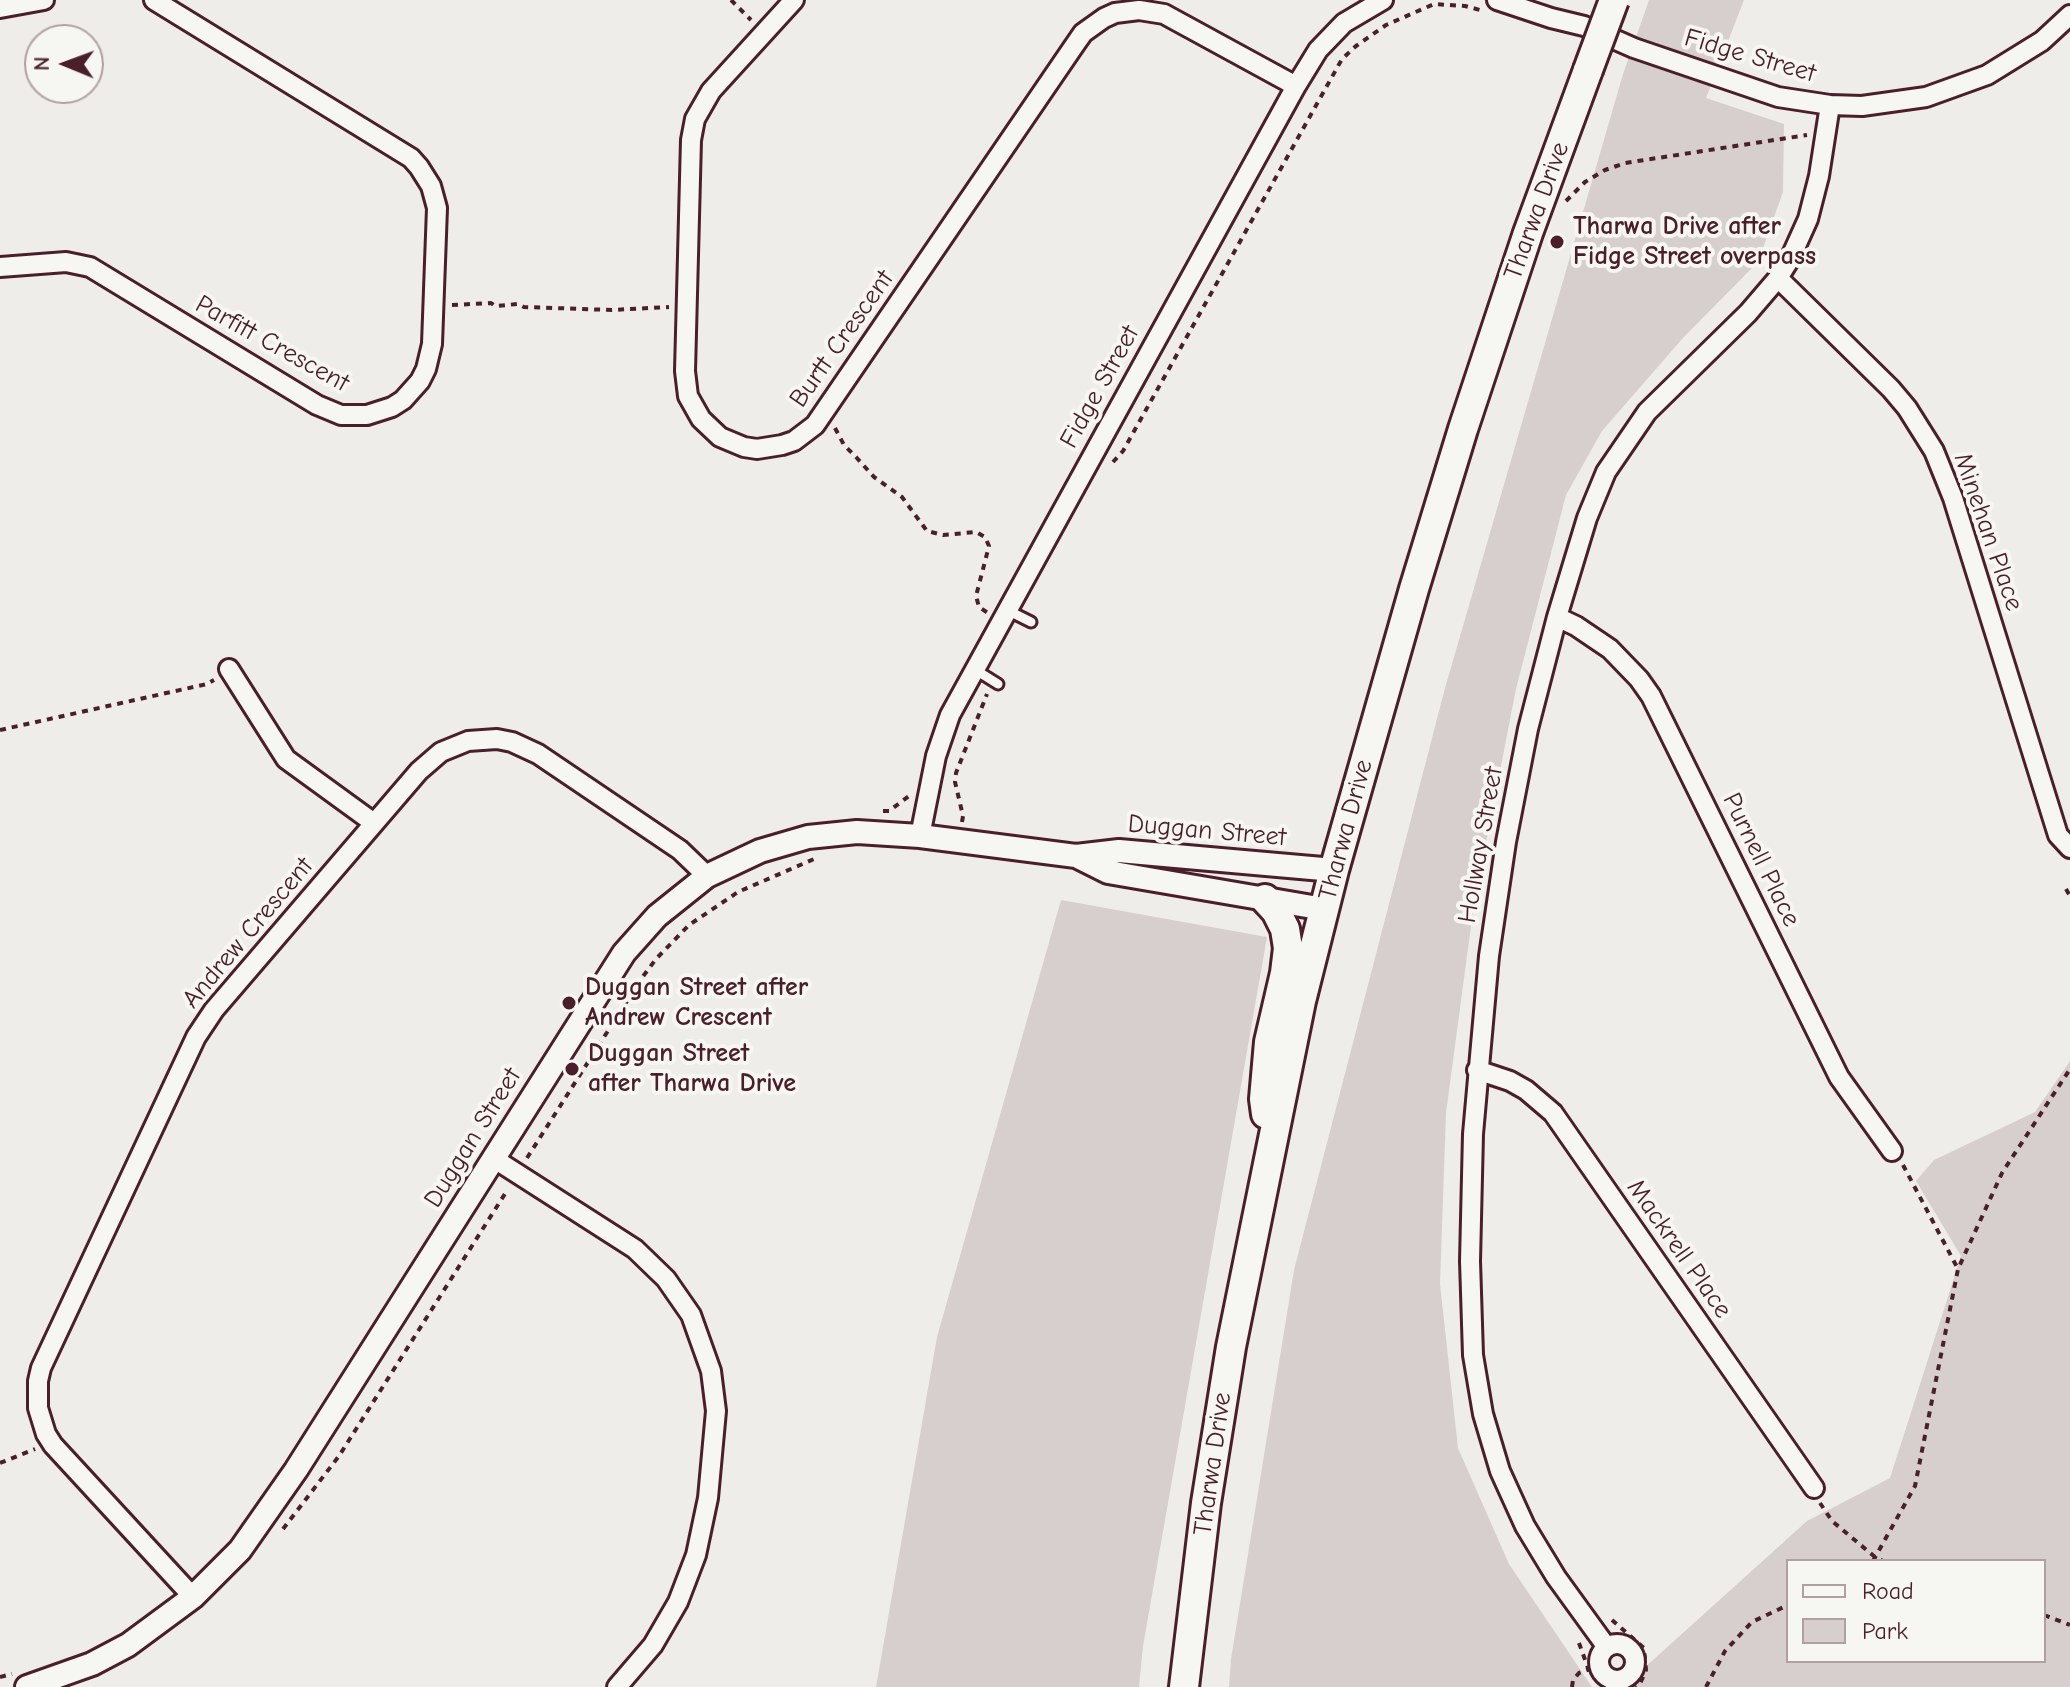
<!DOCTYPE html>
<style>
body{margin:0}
#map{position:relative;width:2070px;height:1687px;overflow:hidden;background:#efedea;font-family:"Comic Neue",sans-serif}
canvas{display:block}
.legend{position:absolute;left:1786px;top:1559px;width:260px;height:104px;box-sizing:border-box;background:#f6f6f2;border:2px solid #b1a0a2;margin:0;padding:10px 14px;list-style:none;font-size:24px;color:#4a1f2b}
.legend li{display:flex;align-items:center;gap:16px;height:40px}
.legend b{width:40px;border:2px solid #b1a0a2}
.north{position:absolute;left:24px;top:24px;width:80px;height:80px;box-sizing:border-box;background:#f6f6f2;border:2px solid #b1a0a2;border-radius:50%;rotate:271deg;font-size:22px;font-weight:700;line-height:32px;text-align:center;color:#4a1f2b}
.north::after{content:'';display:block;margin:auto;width:28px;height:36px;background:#4a1f2b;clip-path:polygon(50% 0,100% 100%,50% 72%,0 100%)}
</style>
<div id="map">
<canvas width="2070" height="1687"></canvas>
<ul class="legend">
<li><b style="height:10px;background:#f6f6f2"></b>Road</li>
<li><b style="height:22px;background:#d7cfce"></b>Park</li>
</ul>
<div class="north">N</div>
</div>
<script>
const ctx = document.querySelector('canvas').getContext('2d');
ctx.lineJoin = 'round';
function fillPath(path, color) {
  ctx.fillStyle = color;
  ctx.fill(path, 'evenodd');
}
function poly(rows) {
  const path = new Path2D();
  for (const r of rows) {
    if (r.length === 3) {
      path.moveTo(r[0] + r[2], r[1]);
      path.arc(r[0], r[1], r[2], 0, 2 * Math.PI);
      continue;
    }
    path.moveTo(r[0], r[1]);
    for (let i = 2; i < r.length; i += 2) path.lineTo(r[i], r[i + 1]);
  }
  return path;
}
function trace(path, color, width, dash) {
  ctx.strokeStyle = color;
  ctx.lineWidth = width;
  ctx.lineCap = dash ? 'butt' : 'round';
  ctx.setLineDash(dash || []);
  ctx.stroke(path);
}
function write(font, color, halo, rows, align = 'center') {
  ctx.font = font + ' "Comic Neue",sans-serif';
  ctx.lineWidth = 8;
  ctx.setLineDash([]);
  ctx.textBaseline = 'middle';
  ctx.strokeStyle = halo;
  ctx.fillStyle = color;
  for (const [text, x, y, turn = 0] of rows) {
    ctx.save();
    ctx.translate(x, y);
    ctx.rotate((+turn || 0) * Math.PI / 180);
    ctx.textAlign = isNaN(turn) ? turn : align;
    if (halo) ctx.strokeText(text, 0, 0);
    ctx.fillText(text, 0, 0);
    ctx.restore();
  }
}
const green = poly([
 [1649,0,1744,0,1706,98,1784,124,1783,192,1758,262,1683,338,1602,431,1566,495,1516,689,1474,904,1446,1113,1440,1284,1458,1448,1509,1564,1592,1687,1229,1687,1231,1659,1294,1270,1445,688,1623,74],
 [1061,900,1267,937,1143,1646,1139,1687,876,1687,937,1337],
 [2070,1061,2070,1687,1623,1687,1807,1521,1890,1478,1961,1256,1916,1181,1934,1160,2035,1112],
 [1788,1561,2044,1561,2044,1661,1788,1661]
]);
const path = poly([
 [731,0,751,20],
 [1566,201,1585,182,1605,170,1625,163,1807,135],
 [452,305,491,303,495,306,518,304,524,307,612,310,669,307],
 [835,428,844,445,856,457,874,477,902,497,927,531,943,535,976,532,985,537,989,546,976,596,979,607,988,613],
 [1113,462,1123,451,1342,59,1356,46,1386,25,1434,4,1465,6,1480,10],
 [0,730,207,684,214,680],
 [883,811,889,811,909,796],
 [962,822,963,816,955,782,956,773,987,694],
 [2066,889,2070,896],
 [527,1158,641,979,656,959,689,925,738,892,814,859],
 [1903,1165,1958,1269],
 [0,1463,35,1449],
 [1820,1503,1832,1521,1875,1557,1883,1561],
 [283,1529,339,1456,508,1189],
 [1873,1561,1915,1486,1958,1269,2002,1173,2070,1069],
 [2044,1615,2070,1625],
 [1612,1620,1644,1648,1646,1670,1640,1684,1635,1687],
 [1579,1643,1588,1668,1599,1684,1606,1687],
 [0,1677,12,1674],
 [1623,1679,1625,1687],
 [1572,1687,1573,1680,1579,1673,1599,1666],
 [1706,1687,1725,1651,1752,1622,1788,1605]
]);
const service = poly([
 [1007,610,1031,622],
 [974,669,998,684]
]);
const minor = poly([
 [794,0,711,91,695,119,691,140,685,371,688,396,701,419,720,437,744,447,757,449,782,445,794,441,815,425,1076,43,1083,33,1104,18,1115,13,1139,10,1164,14,1296,86],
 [1497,0,1551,18,1584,26,1634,48,1778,97,1830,105,1862,106,1926,97,1987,75,2042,41,2070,15],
 [0,8,44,0],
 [0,267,66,262,90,267,317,405,341,415,367,415,392,407,403,400,420,381,426,369,432,344,437,208,431,186,419,167,411,158,154,0],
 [1778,278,1891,389,1907,408,1934,451,1953,498,2058,835,2070,848],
 [1557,617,1576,626,1610,649,1639,679,1651,696,1839,1077,1892,1151],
 [229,669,286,759,374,823],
 [920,836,936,756,950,715,1296,86,1318,50,1344,23,1383,0],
 [1477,1070,1510,1081,1526,1090,1553,1113,1814,1488],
 [493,1158,635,1249,666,1279,691,1315,711,1371,716,1411,708,1498,696,1555,678,1602,653,1645,617,1687],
 [193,1597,53,1445,46,1434,38,1408,38,1381,41,1368,196,1037,214,1010,419,771,441,752,468,741,497,739,512,742,538,754,680,850,707,876],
 [1617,1662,18],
 [1606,1646,1556,1577,1525,1526,1500,1471,1483,1414,1473,1355,1470,1261,1473,1134,1489,956,1506,842,1528,729,1557,617,1587,518,1606,472,1647,412,1748,313,1778,278,1790,259,1808,219,1819,176,1830,105]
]);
const tertiary = poly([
 [1076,856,1108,872,1324,909],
 [27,1687,92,1664,128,1645,193,1597,240,1550,296,1470,624,953,657,916,707,876,760,851,808,837,857,832,920,836,1076,856,1119,851,1334,870]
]);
const primary = poly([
 [1265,899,1276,911,1285,929,1288,948,1285,973,1269,1042,1264,1099,1266,1114],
 [1184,1687,1206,1503,1231,1347,1301,1001,1334,870,1414,589,1463,429,1528,233,1588,70]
]);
const primaryBridge = poly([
 [1588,70,1614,0]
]);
const markers = [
 [1557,242,8,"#4a1f2b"],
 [569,1003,8,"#4a1f2b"],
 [572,1069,8,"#4a1f2b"]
];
const streetNames = [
 ["Fidge Street",1750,56,16],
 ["Tharwa Drive",1537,211,-70],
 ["Burtt Crescent",842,339,-55],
 ["Parfitt Crescent",272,344,29],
 ["Fidge Street",1100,387,-61],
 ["Minehan Place",1988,532,71],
 ["Tharwa Drive",1346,830,-75],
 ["Duggan Street",1207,831,5],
 ["Hollway Street",1481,845,-80],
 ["Purnell Place",1761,860,64],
 ["Andrew Crescent",248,933,-50],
 ["Duggan Street",473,1138,-58],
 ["Mackrell Place",1679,1249,55],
 ["Tharwa Drive",1213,1464,-82]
];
const poiNames = [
 ["Tharwa Drive after",1573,227],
 ["Fidge Street overpass",1573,257],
 ["Duggan Street after",585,988],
 ["Andrew Crescent",585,1018],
 ["Duggan Street",588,1054],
 ["after Tharwa Drive",588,1084]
];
fillPath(green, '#d7cfce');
trace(service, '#4a1f2b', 15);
trace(minor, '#4a1f2b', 24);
trace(tertiary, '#4a1f2b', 28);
trace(primary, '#4a1f2b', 34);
trace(path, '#4a1f2b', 4, [6, 6]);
trace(service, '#f6f6f2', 9);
trace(minor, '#f6f6f2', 18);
trace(tertiary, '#f6f6f2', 22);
trace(primary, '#f6f6f2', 28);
trace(primaryBridge, '#4a1f2b', 34, []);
trace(primaryBridge, '#f6f6f2', 28);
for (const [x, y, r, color] of markers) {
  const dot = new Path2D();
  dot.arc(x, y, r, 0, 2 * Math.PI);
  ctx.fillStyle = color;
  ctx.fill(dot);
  trace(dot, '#f6f6f2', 3);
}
write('26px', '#4a1f2b', '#f6f6f2', streetNames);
write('bold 26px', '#4a1f2b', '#f6f6f2', poiNames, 'left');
</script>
